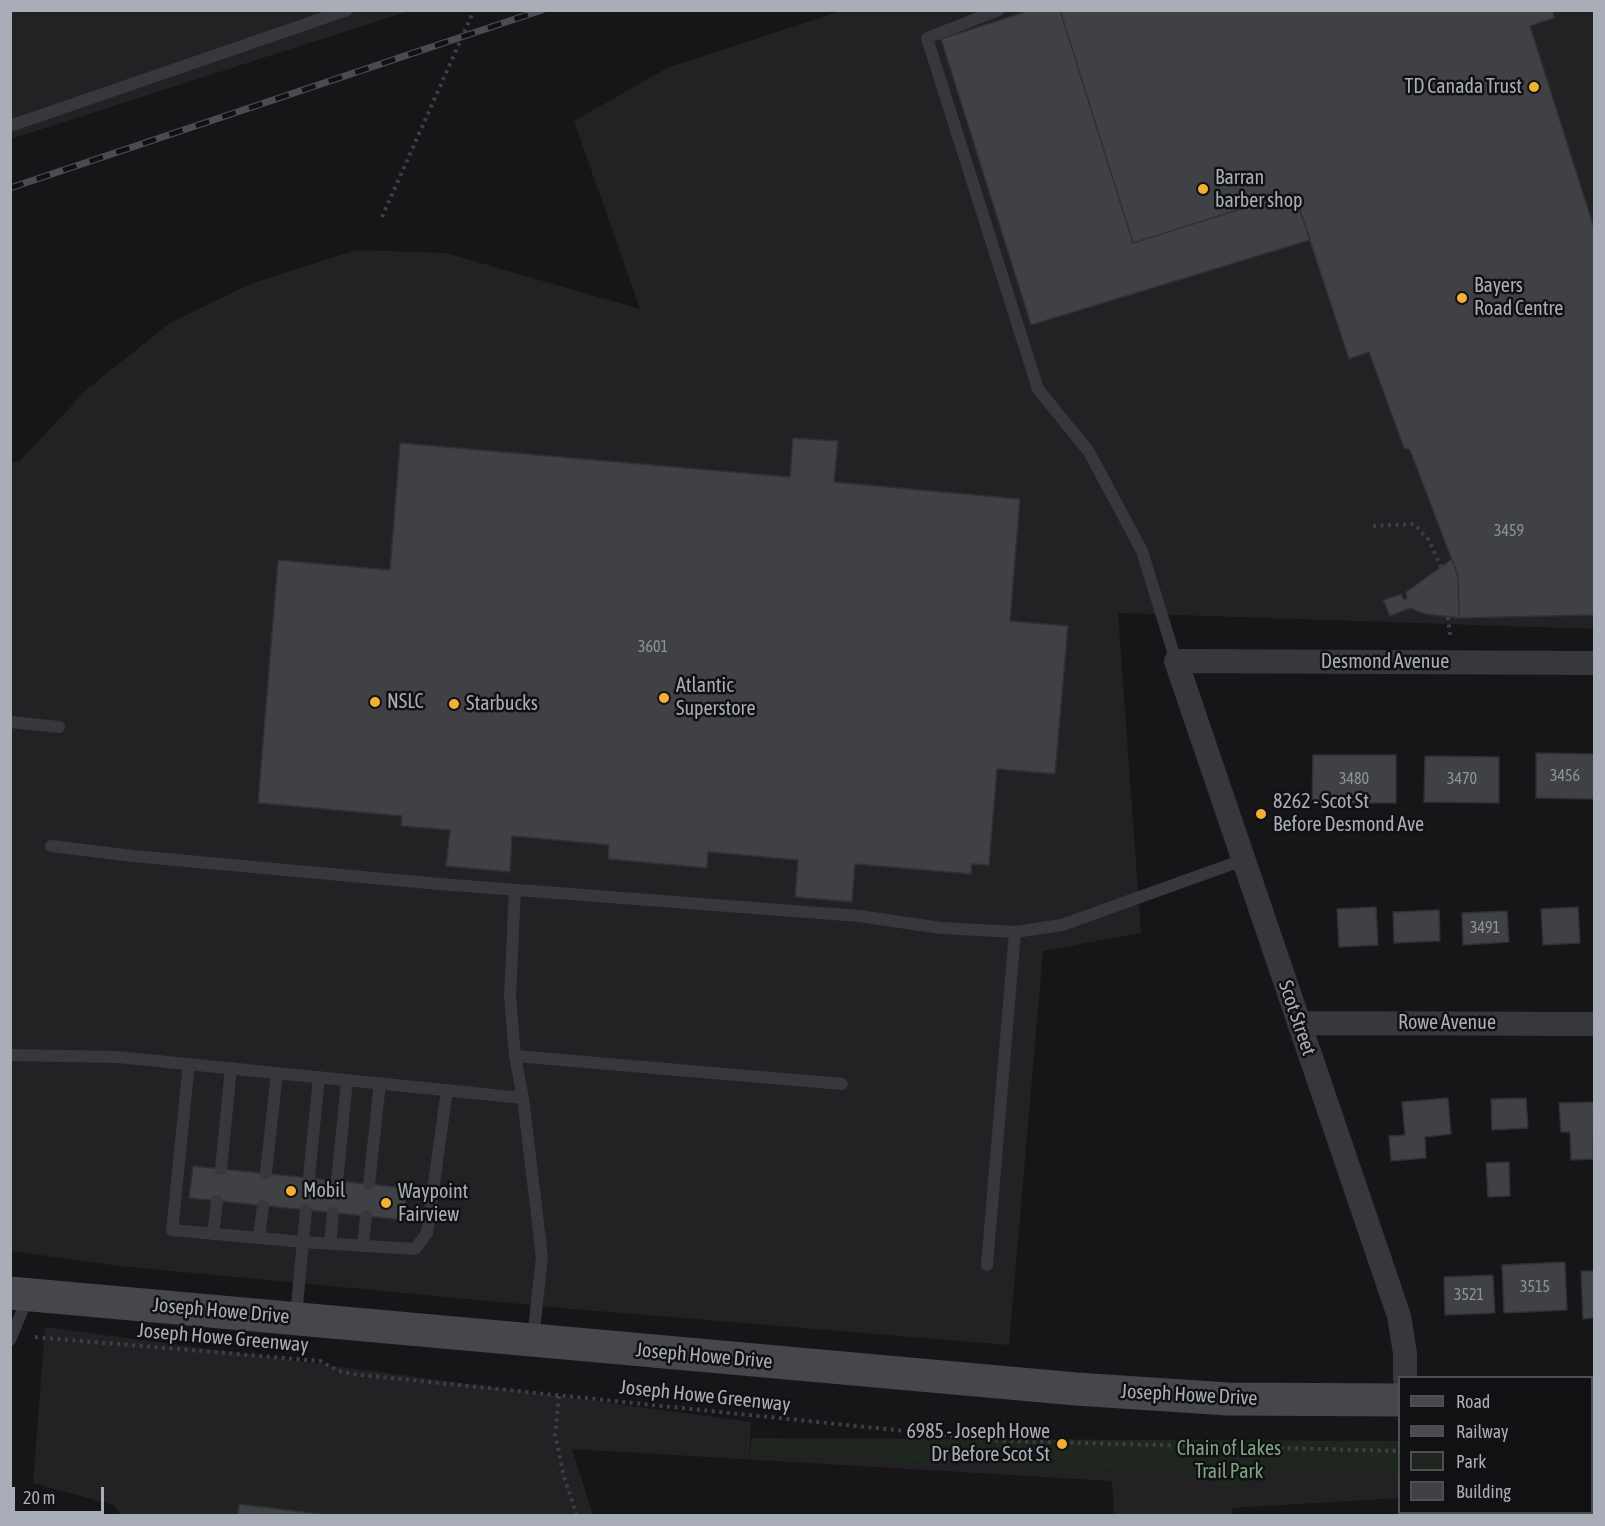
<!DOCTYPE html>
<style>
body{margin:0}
#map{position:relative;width:1605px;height:1526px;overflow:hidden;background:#161618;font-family:"Asap Condensed",sans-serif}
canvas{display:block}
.frame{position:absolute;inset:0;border:12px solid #a8adb8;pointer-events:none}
.legend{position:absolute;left:1398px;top:1376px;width:195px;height:138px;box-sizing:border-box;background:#111113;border:2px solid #4d4f55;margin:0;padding:8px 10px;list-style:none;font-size:18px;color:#a8adb8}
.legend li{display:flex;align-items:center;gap:12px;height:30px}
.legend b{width:30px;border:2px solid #4d4f55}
.scale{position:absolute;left:12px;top:1487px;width:92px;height:27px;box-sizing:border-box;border:3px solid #a8adb8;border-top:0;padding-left:8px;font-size:18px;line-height:21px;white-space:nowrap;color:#a8adb8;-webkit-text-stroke:4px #111113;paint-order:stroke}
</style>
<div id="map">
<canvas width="1605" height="1526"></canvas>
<div class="frame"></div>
<ul class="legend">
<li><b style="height:8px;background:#45474d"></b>Road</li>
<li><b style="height:8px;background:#4a4c52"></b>Railway</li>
<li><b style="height:16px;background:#1e261f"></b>Park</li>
<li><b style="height:16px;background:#404145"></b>Building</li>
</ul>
<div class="scale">20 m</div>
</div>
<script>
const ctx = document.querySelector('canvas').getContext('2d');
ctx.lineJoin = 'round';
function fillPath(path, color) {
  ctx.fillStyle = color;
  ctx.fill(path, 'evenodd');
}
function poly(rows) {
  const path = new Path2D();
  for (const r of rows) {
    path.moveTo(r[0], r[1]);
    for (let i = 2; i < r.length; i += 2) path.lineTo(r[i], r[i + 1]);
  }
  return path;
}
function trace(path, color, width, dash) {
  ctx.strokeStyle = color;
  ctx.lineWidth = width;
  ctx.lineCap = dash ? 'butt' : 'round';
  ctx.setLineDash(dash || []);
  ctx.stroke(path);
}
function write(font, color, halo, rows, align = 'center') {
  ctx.font = font + ' "Asap Condensed",sans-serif';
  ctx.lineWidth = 5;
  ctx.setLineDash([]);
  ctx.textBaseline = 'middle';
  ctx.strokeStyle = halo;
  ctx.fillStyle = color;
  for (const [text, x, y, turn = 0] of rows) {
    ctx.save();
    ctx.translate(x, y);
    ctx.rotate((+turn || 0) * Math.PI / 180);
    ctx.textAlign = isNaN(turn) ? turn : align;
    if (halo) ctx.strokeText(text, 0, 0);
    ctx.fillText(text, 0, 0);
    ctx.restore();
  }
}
const built = poly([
 [11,10,409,11,11,139],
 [841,11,1594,11,1594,629,1118,613,1141,933,1043,951,1009,1345,573,1309,119,1266,11,1251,11,462,19,462,86,390,170,323,250,284,356,250,446,253,640,309,574,121,667,68],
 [45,1327,751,1422,749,1456,1083,1469,1214,1476,1217,1486,1246,1489,1243,1476,1399,1477,1400,1498,1231,1508,1233,1515,1114,1515,1112,1481,572,1449,593,1515,121,1515,113,1505,33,1483]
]);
const green = poly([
 [752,1438,1399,1441,1399,1477,1243,1476,1246,1489,1217,1486,1214,1476,1083,1469,749,1456]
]);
const building = poly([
 [1031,10,1060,10,1133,243,1294,192,1310,240,1031,325,941,39,1031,10],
 [1060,10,1553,10,1554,18,1530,26,1594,228,1594,615,1459,618,1458,576,1410,450,1404,448,1369,352,1349,359,1294,192,1133,243,1060,10],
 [793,438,838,441,834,482,1020,499,1010,621,1068,626,1055,774,997,769,989,865,972,864,971,874,855,864,852,902,795,897,798,860,708,852,707,868,608,859,609,845,512,836,510,872,446,866,450,830,401,826,402,816,258,803,278,560,390,570,400,443,790,477,793,438],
 [1452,559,1458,576,1459,618,1425,614,1410,608,1390,616,1383,600,1401,594,1404,600,1407,598,1406,592,1452,559],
 [1536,753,1594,754,1594,799,1536,798,1536,753],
 [1313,755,1396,755,1396,803,1312,803,1313,755],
 [1425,756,1499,757,1499,803,1424,802,1425,756],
 [1376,907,1378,945,1339,947,1337,909,1376,907],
 [1578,907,1580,943,1543,945,1541,909,1578,907],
 [1439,910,1440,941,1394,943,1393,912,1439,910],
 [1507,911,1509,942,1463,945,1462,913,1507,911],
 [1448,1098,1451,1134,1425,1137,1426,1158,1391,1161,1389,1136,1405,1135,1402,1102,1448,1098],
 [1526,1098,1528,1128,1492,1130,1491,1099,1526,1098],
 [1594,1102,1593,1159,1571,1160,1570,1132,1561,1132,1559,1103,1594,1102],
 [1509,1162,1510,1196,1488,1197,1486,1163,1509,1162],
 [193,1166,407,1188,404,1220,189,1198,193,1166],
 [1565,1262,1567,1310,1504,1313,1502,1265,1565,1262],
 [1581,1271,1594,1271,1594,1318,1583,1319,1581,1271],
 [1493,1275,1495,1313,1445,1315,1444,1277,1493,1275],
 [239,1504,328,1515,238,1516,239,1504]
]);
const path = poly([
 [382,217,474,10],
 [1373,526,1414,524,1429,540,1441,567],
 [1448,617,1450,635],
 [35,1337,320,1361,339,1371,352,1374,1002,1441,1400,1451],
 [559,1396,555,1434,564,1477,577,1516],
 [1592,1455,1594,1455]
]);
const lane = poly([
 [999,10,927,38,1038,389,1089,452,1142,551,1176,661],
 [10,126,347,10],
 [10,722,59,727],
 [51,846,133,856,439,884,859,916,941,928,1015,932,1062,925,1243,860],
 [515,890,510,996,515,1056,523,1098,542,1257,533,1339],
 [10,1055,118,1057,523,1098],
 [515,1056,842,1084],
 [189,1064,172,1230,303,1242,415,1249,427,1233,447,1090],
 [221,1169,231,1068],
 [266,1173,277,1073],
 [309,1177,319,1077],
 [337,1181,347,1080],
 [369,1184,380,1083],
 [213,1234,217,1201],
 [259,1237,263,1206],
 [330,1243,333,1213],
 [363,1245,366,1216],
 [987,1265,1015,932],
 [296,1316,306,1210],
 [10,1340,28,1297]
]);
const street = poly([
 [1299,1023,1594,1024],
 [1405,1378,1405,1353,1399,1316,1176,661,1594,663]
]);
const secondary = poly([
 [10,1293,1076,1389,1228,1399,1400,1400],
 [1592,1400,1594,1400]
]);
const rail = poly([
 [10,188,542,10]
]);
const markers = [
 [1534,87,6,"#f2b134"],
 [1203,189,6,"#f2b134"],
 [1462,298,6,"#f2b134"],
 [664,698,6,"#f2b134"],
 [375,702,6,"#f2b134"],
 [454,704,6,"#f2b134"],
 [1261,814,6,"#f2b134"],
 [291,1191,6,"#f2b134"],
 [386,1203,6,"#f2b134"],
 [1062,1444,6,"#f2b134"]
];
const numberNames = [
 ["3459",1509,531],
 ["3601",653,647],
 ["3456",1565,776],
 ["3480",1354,779],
 ["3470",1462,779],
 ["3491",1485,928],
 ["3515",1535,1287],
 ["3521",1469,1295]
];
const poiNames = [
 ["TD Canada Trust",1522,87,"right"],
 ["Barran",1215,178],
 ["barber shop",1215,201],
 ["Bayers",1474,286],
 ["Road Centre",1474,309],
 ["Atlantic",676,686],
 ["Superstore",676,709],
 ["NSLC",387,702],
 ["Starbucks",466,704],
 ["8262 - Scot St",1273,802],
 ["Before Desmond Ave",1273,825],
 ["Mobil",303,1191],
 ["Waypoint",398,1192],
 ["Fairview",398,1215],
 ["6985 - Joseph Howe",1050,1432,"right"],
 ["Dr Before Scot St",1050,1455,"right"]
];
const streetNames = [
 ["Desmond Avenue",1385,662],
 ["Scot Street",1297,1018,71],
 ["Rowe Avenue",1447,1023],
 ["Joseph Howe Drive",221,1311,5],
 ["Joseph Howe Greenway",223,1338,5],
 ["Joseph Howe Drive",704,1356,5],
 ["Joseph Howe Drive",1189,1395,3],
 ["Joseph Howe Greenway",705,1396,6]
];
const parkNames = [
 ["Chain of Lakes",1229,1449],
 ["Trail Park",1229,1472]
];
fillPath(built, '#222225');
fillPath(green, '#1e261f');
fillPath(building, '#404145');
trace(building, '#303034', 1.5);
trace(path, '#3d3f44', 4, [3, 4.5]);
trace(lane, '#37383d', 12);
trace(street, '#37383d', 24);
trace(secondary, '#45474d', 33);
trace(rail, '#4a4c52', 7);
trace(rail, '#111113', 4.5, [14]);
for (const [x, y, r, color] of markers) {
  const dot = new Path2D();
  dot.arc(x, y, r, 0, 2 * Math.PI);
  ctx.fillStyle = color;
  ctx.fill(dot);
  trace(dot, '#111113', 2);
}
write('16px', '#8e929b', null, numberNames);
write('20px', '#a8adb8', '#111113', poiNames, 'left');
write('20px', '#a8adb8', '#111113', streetNames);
write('20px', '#7fa381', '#111113', parkNames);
</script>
